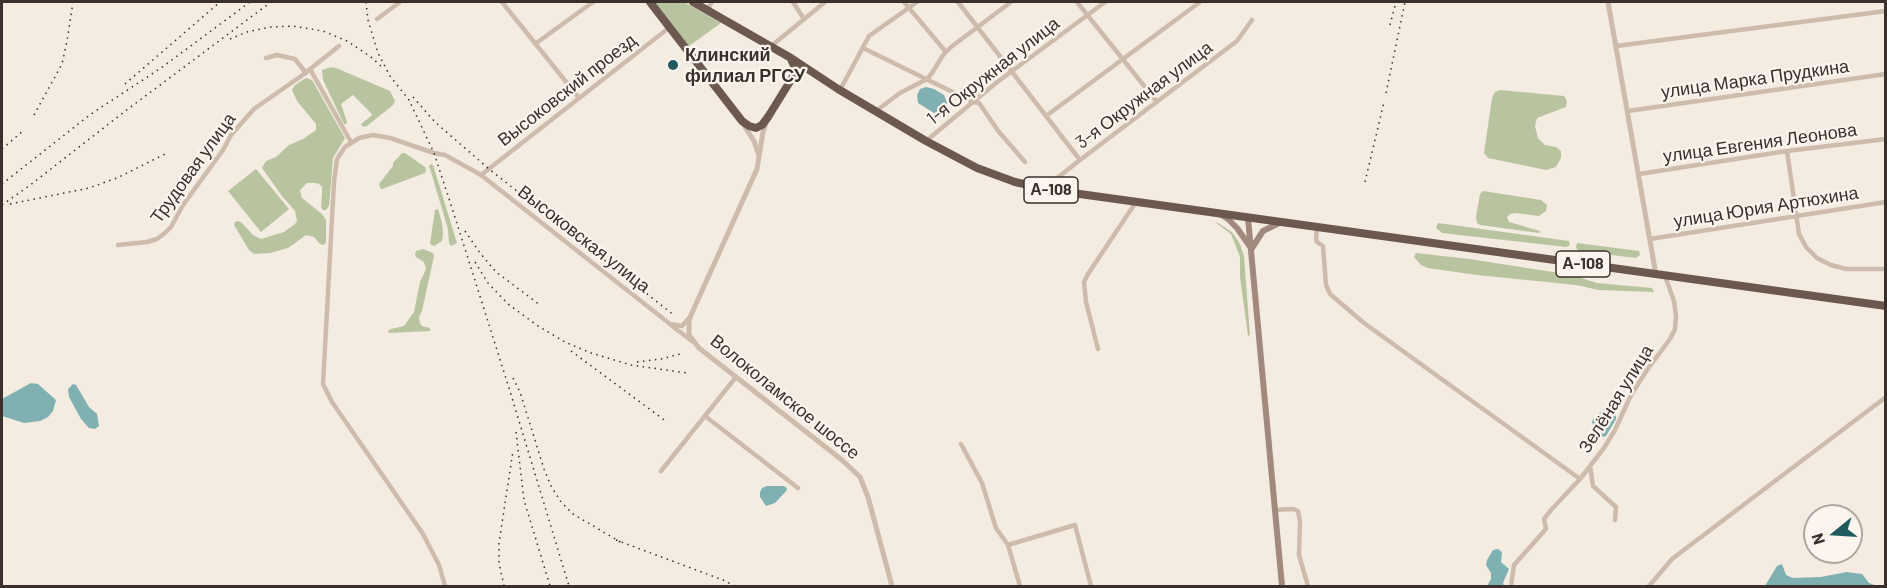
<!DOCTYPE html>
<meta charset="utf-8">
<style>
body{margin:0}
#map{position:relative;width:1887px;height:588px;overflow:hidden;background:#f4ebe1;font-family:Barlow,sans-serif}
canvas{display:block}
.frame{position:absolute;inset:0;border:3px solid #3b302b;pointer-events:none}
.north{position:absolute;left:1803px;top:504px;width:60px;height:60px;box-sizing:border-box;background:#fbf5ee;border:2px solid #aea6a0;border-radius:50%;rotate:252deg;font-size:16px;font-weight:700;line-height:24px;text-align:center;color:#3b302b}
.north::after{content:'';display:block;margin:auto;width:21px;height:27px;background:#1f5a5e;clip-path:polygon(50% 0,100% 100%,50% 72%,0 100%)}
</style>
<div id="map">
<canvas width="1887" height="588"></canvas>
<div class="frame"></div>
<div class="north">N</div>
</div>
<script>
const ctx = document.querySelector('canvas').getContext('2d');
ctx.lineJoin = 'round';
function fillPath(path, color) {
  ctx.fillStyle = color;
  ctx.fill(path, 'evenodd');
}
function poly(rows) {
  const path = new Path2D();
  for (const r of rows) {
    path.moveTo(r[0], r[1]);
    for (let i = 2; i < r.length; i += 2) path.lineTo(r[i], r[i + 1]);
  }
  return path;
}
function trace(path, color, width, dash) {
  ctx.strokeStyle = color;
  ctx.lineWidth = width;
  ctx.lineCap = dash ? 'butt' : 'round';
  ctx.setLineDash(dash || []);
  ctx.stroke(path);
}
function write(font, color, halo, rows, align = 'center') {
  ctx.font = font + ' Barlow,sans-serif';
  ctx.lineWidth = 4.5;
  ctx.setLineDash([]);
  ctx.textBaseline = 'middle';
  ctx.strokeStyle = halo;
  ctx.fillStyle = color;
  for (const [text, x, y, turn = 0] of rows) {
    ctx.save();
    ctx.translate(x, y);
    ctx.rotate((+turn || 0) * Math.PI / 180);
    ctx.textAlign = isNaN(turn) ? turn : align;
    if (halo) ctx.strokeText(text, 0, 0);
    ctx.fillText(text, 0, 0);
    ctx.restore();
  }
}
const green = poly([
 [655,2,684,2,721,23,689,46],
 [331,67,336,68,390,91,395,101,393,105,367,126,363,127,361,124,371,116,372,114,353,95,341,104,347,122,346,124,344,124,323,80,322,70],
 [306,78,312,80,345,138,333,158,329,206,326,210,323,210,321,207,322,194,322,187,319,184,315,183,307,183,300,190,302,198,322,214,326,220,326,243,323,245,320,244,314,237,306,235,288,248,270,253,254,254,249,250,234,225,235,222,238,221,242,223,253,235,261,239,284,232,295,224,297,221,295,211,282,196,262,168,266,161,276,157,289,145,303,139,316,130,316,124,297,101,292,90,295,85],
 [1500,90,1564,96,1567,101,1566,107,1537,118,1535,126,1538,138,1545,145,1556,147,1561,151,1561,158,1556,167,1546,170,1488,158,1484,153,1492,98,1495,92],
 [402,153,405,153,425,167,426,171,425,173,382,189,380,188,379,184,393,166,393,163],
 [431,164,433,165,457,243,451,246,449,243,448,229,431,172,429,166],
 [256,169,289,209,261,232,228,191],
 [1483,191,1541,200,1547,205,1546,211,1539,216,1515,213,1510,214,1507,217,1509,222,1540,231,1539,233,1480,225,1477,223,1476,217,1480,194],
 [438,209,442,223,443,233,442,241,434,246,430,244,435,210],
 [1215,222,1218,223,1232,232,1240,244,1244,256,1250,335,1248,336,1240,277,1240,257,1231,234],
 [1438,223,1569,241,1570,245,1566,247,1442,233,1436,228],
 [1577,243,1639,251,1640,255,1636,258,1579,251,1576,248],
 [423,249,433,253,434,256,422,311,419,317,420,323,422,326,430,328,430,331,389,333,388,331,391,329,404,326,414,312,420,282,426,269,424,262,416,257,415,254,416,251],
 [1416,253,1469,259,1553,272,1578,277,1597,283,1652,288,1654,292,1599,290,1576,285,1477,275,1428,268,1421,265,1414,257]
]);
const water = poly([
 [926,87,934,89,944,95,947,103,945,110,934,113,918,103,917,95,920,89],
 [31,383,38,384,56,400,53,411,48,417,40,421,24,423,2,416,2,399],
 [73,384,76,385,89,407,97,414,99,426,95,429,89,428,81,419,69,397,68,389],
 [1613,406,1616,409,1616,419,1606,436,1603,437,1595,429,1592,422,1593,419,1606,407],
 [767,486,783,486,786,487,787,490,775,503,766,506,760,497,760,492,762,488],
 [1498,549,1502,552,1501,562,1509,569,1503,583,1504,586,1487,586,1491,579,1491,573,1486,565,1487,560,1493,550],
 [1782,564,1786,575,1793,578,1821,577,1847,572,1854,573,1862,574,1869,583,1877,586,1765,586,1777,566]
]);
const minor = poly([
 [502,2,579,98],
 [793,2,804,19],
 [904,2,946,52],
 [958,2,1080,160],
 [1077,2,1157,102],
 [707,10,712,2],
 [377,19,400,2],
 [535,44,593,2],
 [1616,46,1886,11],
 [770,47,825,2],
 [863,48,973,102,979,103,999,132,1025,162],
 [266,58,277,55,295,59,306,73],
 [310,69,351,142],
 [840,90,869,36,917,2],
 [876,111,900,93,927,79,932,73,943,55,951,47,1011,2],
 [1628,111,1886,74],
 [1046,116,1200,2],
 [926,141,996,83,1105,2],
 [1787,151,1799,234,1806,247,1817,258,1831,265,1846,269,1886,269],
 [1639,174,1787,151,1886,139],
 [481,175,670,27],
 [1051,190,1056,179,1080,160,1237,41,1252,20],
 [1317,227,1316,239,1317,242,1323,246,1326,285,1330,294,1364,323,1580,479],
 [1650,239,1886,202],
 [118,245,147,242,157,239,165,233,171,227,183,205,223,150,231,135,254,109,304,74,339,46],
 [672,326,692,341],
 [1098,349,1086,302,1084,282,1088,274,1136,202],
 [705,416,798,488],
 [961,444,982,483,996,528,1008,545,1075,525,1091,586],
 [1590,466,1593,486,1616,507,1615,520],
 [661,471,736,377],
 [1274,510,1293,509,1298,511,1300,521,1299,555,1308,586],
 [1008,545,1020,586],
 [445,586,439,565,423,534,332,402,323,384,334,182,337,159,345,147,359,138,373,135,390,138,434,153,445,155,481,175,670,324,682,326,690,317],
 [1511,586,1514,565,1546,529,1544,519,1551,510,1580,479,1604,448,1615,430,1631,395,1647,370,1670,339,1675,329,1676,316,1674,301,1665,276],
 [1649,586,1672,559,1886,397]
]);
const tertiary = poly([
 [1608,2,1656,275],
 [766,123,763,132,757,169,691,315,689,321,689,335,699,348,842,460,860,477,868,497,892,586],
 [743,124,754,141,758,153]
]);
const secondary = poly([
 [1220,214,1228,219,1237,228,1251,248],
 [1248,218,1282,586],
 [1252,248,1263,231,1281,222]
]);
const trunk = poly([
 [650,2,742,121,749,126,756,128,762,125,768,117,794,75,795,68,791,59],
 [693,2,791,58,838,89,926,141,977,168,1015,182,1051,190,1886,306]
]);
const rail = poly([
 [366,2,368,20,378,53,390,76,409,100,434,153,453,211,509,388,569,586],
 [1390,25,1396,2],
 [230,39,247,32,270,27,293,26,323,31,347,41,371,57,382,67],
 [125,84,220,2],
 [1386,93,1405,2],
 [413,97,435,122,489,169,675,316],
 [34,115,62,64,67,41,73,2],
 [2,149,24,130],
 [1365,182,1384,102],
 [2,184,91,114,161,68,250,2],
 [10,204,89,188,117,178,167,153],
 [2,205,29,186,124,112,271,2],
 [465,231,480,253,496,272,540,305],
 [475,262,488,283,508,304,538,326,565,342,591,353,631,365,687,373],
 [571,351,667,422],
 [637,362,661,359,684,353],
 [513,378,520,392,544,469,551,486,561,502,573,514,622,543],
 [516,432,524,500,550,586],
 [616,540,723,580,735,586],
 [504,586,499,563,499,543,513,451]
]);
const markers = [
 [673,65,6,"#1f5a5e"]
];
const shields = [
 [1051,190,54],
 [1583,264,54]
];
const shieldNames = [
 ["А-108",1051,190],
 ["А-108",1583,264]
];
const poiNames = [
 ["Клинский",685,55],
 ["филиал РГСУ",685,76]
];
const streetNames = [
 ["1-я Окружная улица",993,71,-38],
 ["улица Марка Прудкина",1755,79,-8],
 ["Высоковский проезд",567,90,-38],
 ["3-я Окружная улица",1144,95,-37],
 ["улица Евгения Леонова",1760,143,-8],
 ["Трудовая улица",193,168,-54],
 ["улица Юрия Артюхина",1766,207,-9],
 ["Высоковская улица",584,239,38],
 ["Волоколамское шоссе",785,397,39],
 ["Зелёная улица",1616,399,-58]
];
fillPath(green, '#b8c4a0');
fillPath(water, '#7fb0b2');
trace(minor, '#cdbbac', 4.5);
trace(tertiary, '#cdbbac', 5);
trace(secondary, '#a18a7d', 6);
trace(trunk, '#6c584f', 8);
trace(rail, '#3b302b', 1.5, [1.5, 4.5]);
for (const [x, y, r, color] of markers) {
  const dot = new Path2D();
  dot.arc(x, y, r, 0, 2 * Math.PI);
  ctx.fillStyle = color;
  ctx.fill(dot);
  trace(dot, '#fbf5ee', 2);
}
for (const [x, y, w] of shields) {
  const box = new Path2D();
  box.roundRect(x - w / 2, y - 13, w, 26, 4.5);
  ctx.fillStyle = '#fbf5ee';
  ctx.fill(box);
  trace(box, '#3b302b', 1.5);
}
write('bold 16px', '#3b302b', null, shieldNames);
write('bold 18px', '#3b302b', '#fbf5ee', poiNames, 'left');
write('18px', '#3b302b', '#fbf5ee', streetNames);
</script>
